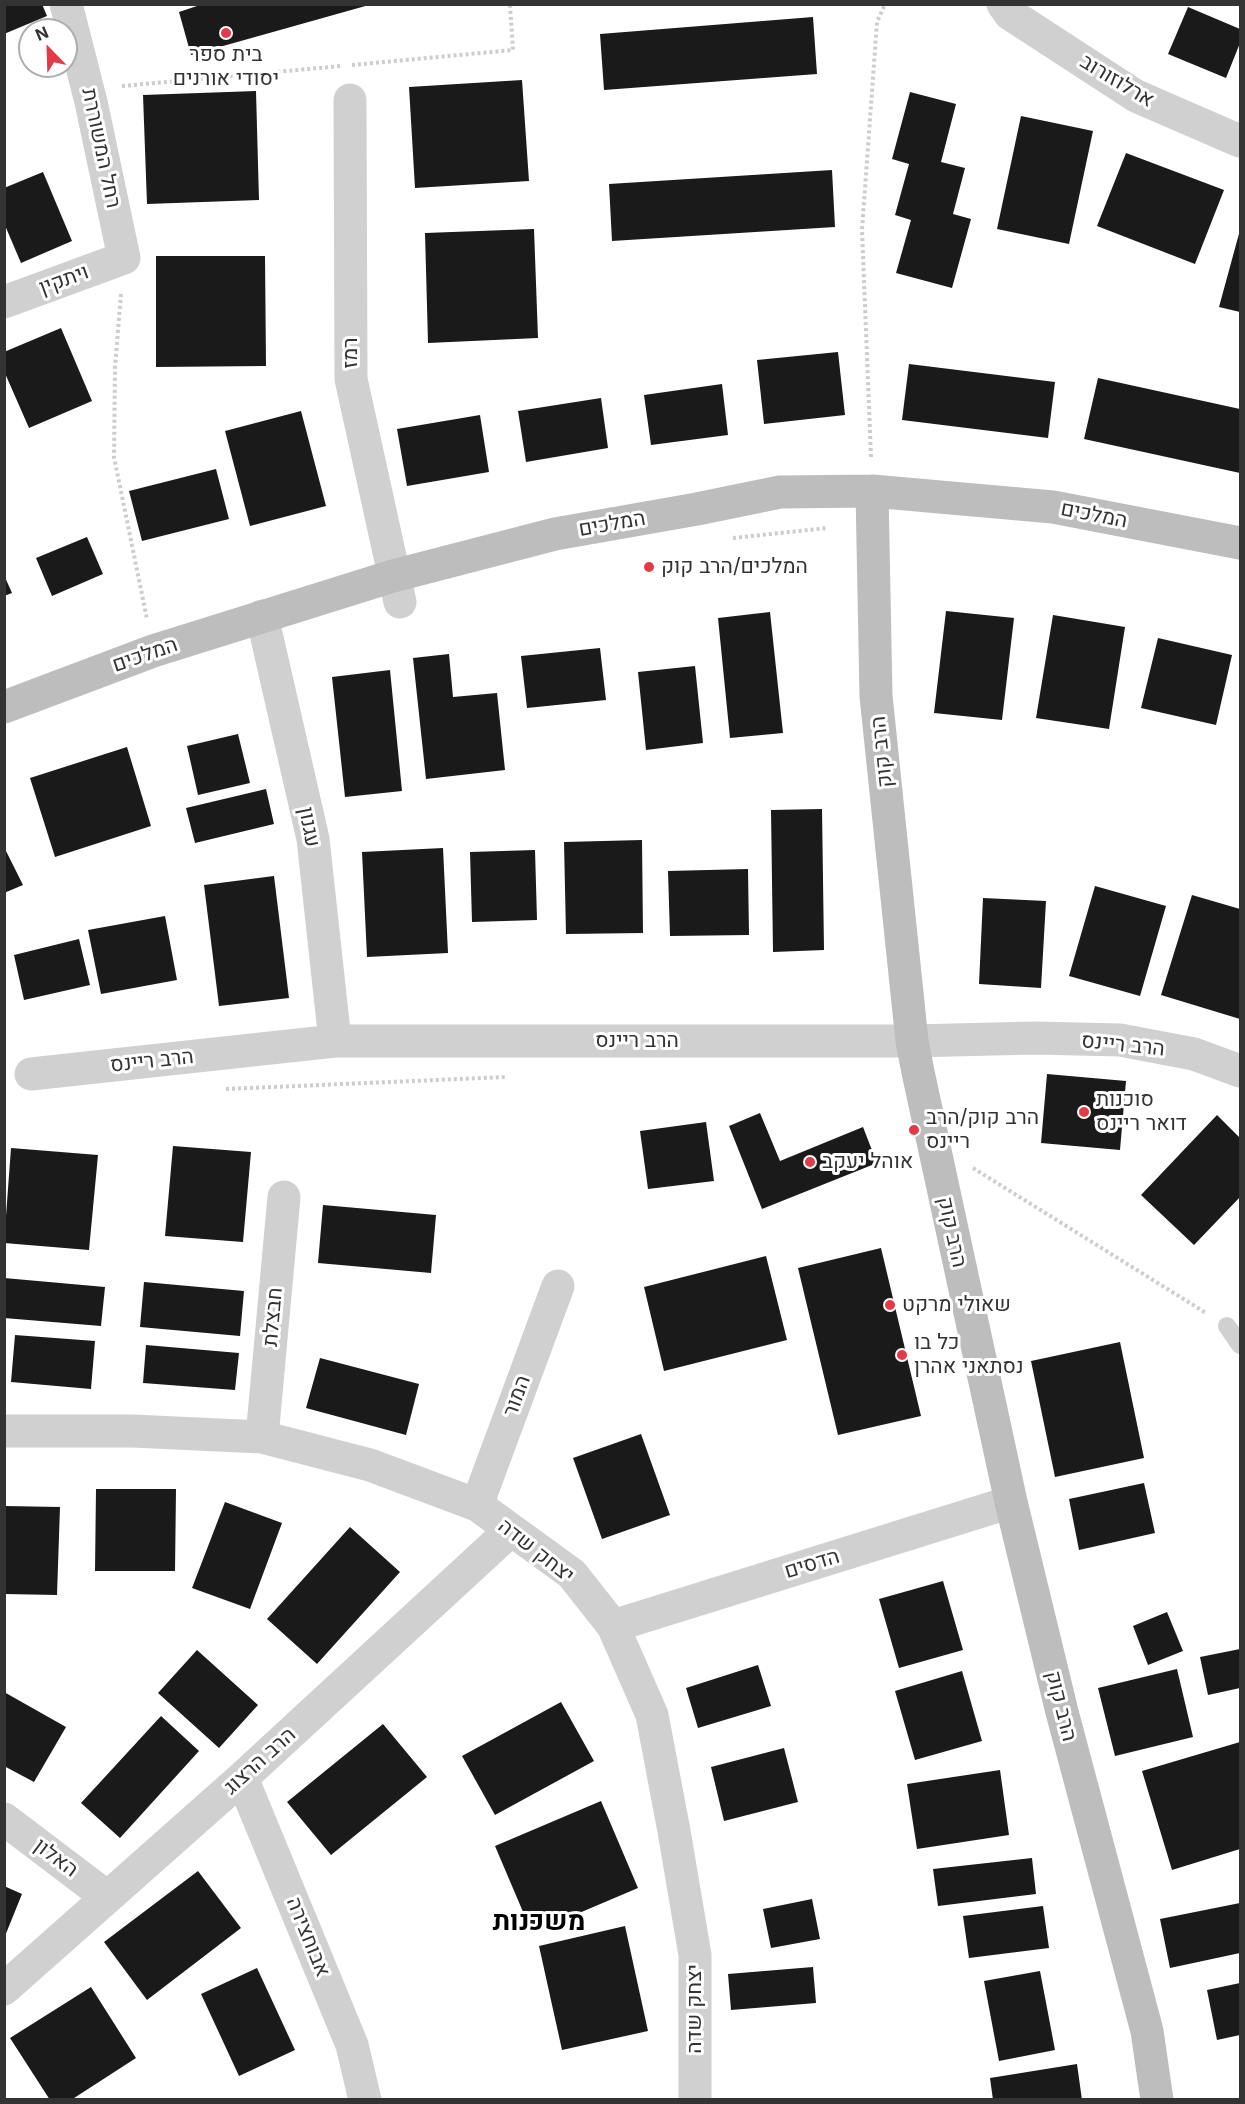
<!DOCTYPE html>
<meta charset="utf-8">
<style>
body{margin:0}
#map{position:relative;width:1245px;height:2104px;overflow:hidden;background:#fff;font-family:Inter,sans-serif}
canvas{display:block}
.frame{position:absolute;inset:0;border:6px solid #333;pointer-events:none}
.north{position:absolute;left:18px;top:18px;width:60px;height:60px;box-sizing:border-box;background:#fff;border:2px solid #adadad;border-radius:50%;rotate:337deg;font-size:16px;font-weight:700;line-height:24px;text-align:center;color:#333}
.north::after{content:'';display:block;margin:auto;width:21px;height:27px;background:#e63946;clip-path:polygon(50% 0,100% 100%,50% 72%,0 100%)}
</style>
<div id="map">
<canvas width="1245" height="2104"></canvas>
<div class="frame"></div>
<div class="north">N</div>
</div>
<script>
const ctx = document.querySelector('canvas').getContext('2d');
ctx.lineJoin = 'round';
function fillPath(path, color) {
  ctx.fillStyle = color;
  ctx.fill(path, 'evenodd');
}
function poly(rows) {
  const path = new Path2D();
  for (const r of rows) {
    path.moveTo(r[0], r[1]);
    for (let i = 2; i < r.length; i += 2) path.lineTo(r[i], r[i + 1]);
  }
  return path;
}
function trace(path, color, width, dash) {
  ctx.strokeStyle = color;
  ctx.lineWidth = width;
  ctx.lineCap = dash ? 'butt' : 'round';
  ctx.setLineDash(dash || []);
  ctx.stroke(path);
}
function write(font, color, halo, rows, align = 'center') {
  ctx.font = font + ' Inter,Heebo,sans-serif';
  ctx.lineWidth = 6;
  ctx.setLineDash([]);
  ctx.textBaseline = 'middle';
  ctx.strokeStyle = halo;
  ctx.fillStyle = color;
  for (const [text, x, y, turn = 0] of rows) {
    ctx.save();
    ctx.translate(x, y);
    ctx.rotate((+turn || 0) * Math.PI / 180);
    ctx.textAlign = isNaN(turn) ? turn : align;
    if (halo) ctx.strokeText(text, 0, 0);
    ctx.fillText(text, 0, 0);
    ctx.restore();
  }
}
const building = poly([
 [4,4,42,4,47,16,4,34],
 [203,4,369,4,369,5,191,55,179,12],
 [1188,7,1240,29,1240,43,1226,78,1168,54],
 [813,17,817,74,604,90,600,34],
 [522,80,529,181,415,188,409,87],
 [256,91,259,200,147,204,143,95],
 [910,92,956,104,941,162,965,168,953,214,971,219,952,288,896,273,911,220,895,215,909,164,892,159],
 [1021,116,1093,131,1069,244,997,229],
 [1126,153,1224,190,1195,264,1097,226],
 [832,170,835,227,612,241,609,184],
 [43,172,72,241,21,263,4,223,4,188],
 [534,229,538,338,428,343,425,233],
 [1240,230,1240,312,1219,307],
 [156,256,265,256,266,366,156,367],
 [61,328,92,401,29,428,4,371,4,352],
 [838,352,845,415,764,424,757,360],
 [909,364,1055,382,1048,438,902,420],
 [1098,378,1240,409,1240,473,1084,439],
 [722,384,728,435,651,445,644,395],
 [601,398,608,448,526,462,518,411],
 [301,411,326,506,250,526,225,431],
 [480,415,489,472,407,486,397,429],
 [216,469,229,519,142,541,129,491],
 [87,537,103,574,52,596,36,558],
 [4,575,12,593,4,596],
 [946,611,1014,618,1002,720,934,713],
 [770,612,783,733,730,738,718,618],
 [1053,615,1125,627,1109,729,1036,718],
 [1158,638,1232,655,1216,725,1141,708],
 [600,648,606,700,527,708,521,656],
 [449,654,453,697,497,693,505,770,426,779,413,658],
 [695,666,703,743,646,750,638,672],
 [390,670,402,791,345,797,332,677],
 [238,734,250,783,198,795,187,746],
 [127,747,151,826,55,857,30,778],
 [266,789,274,824,195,843,186,808],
 [822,809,824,950,773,952,771,810],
 [642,840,643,933,566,934,564,842],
 [4,847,23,885,4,893],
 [443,848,448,953,367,957,362,852],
 [535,850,537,920,472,922,470,852],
 [748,869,749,935,670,936,668,871],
 [274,876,289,998,219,1006,204,885],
 [1095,886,1166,906,1140,996,1069,976],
 [1192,895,1240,909,1240,1019,1161,995],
 [983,898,1046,901,1041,988,979,984],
 [165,916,177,980,101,994,88,930],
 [79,939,90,985,24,1000,14,955],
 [1047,1074,1126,1081,1120,1150,1041,1143],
 [760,1113,780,1161,863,1127,877,1163,762,1209,729,1126],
 [1217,1115,1240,1138,1240,1197,1194,1245,1141,1195],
 [706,1122,714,1181,648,1189,640,1131],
 [173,1146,251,1152,243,1242,165,1236],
 [11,1148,98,1155,89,1250,4,1243],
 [323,1205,436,1215,431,1273,318,1263],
 [881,1248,921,1416,838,1435,798,1268],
 [766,1256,787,1340,664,1371,644,1287],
 [4,1278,105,1287,101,1326,4,1318],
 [144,1282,244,1291,240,1336,140,1327],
 [15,1335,95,1341,91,1389,11,1382],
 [1120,1342,1144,1458,1055,1477,1031,1361],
 [146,1345,239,1353,235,1390,143,1383],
 [320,1358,419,1384,406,1435,306,1408],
 [641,1434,670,1515,602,1539,573,1458],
 [1144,1483,1155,1533,1079,1550,1069,1499],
 [96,1489,176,1489,175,1571,95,1571],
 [225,1502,282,1523,250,1609,192,1588],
 [4,1506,60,1507,57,1595,4,1594],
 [350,1527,400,1572,317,1664,267,1619],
 [943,1581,963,1650,899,1668,879,1599],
 [1167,1612,1183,1651,1148,1665,1133,1626],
 [1240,1649,1240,1688,1208,1695,1200,1657],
 [197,1650,258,1705,219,1748,158,1693],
 [758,1665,771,1706,698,1728,686,1688],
 [1177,1669,1193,1737,1115,1756,1098,1688],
 [962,1671,982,1741,915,1760,895,1691],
 [4,1692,66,1727,34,1782,4,1766],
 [561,1702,594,1761,495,1815,462,1756],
 [161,1716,199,1751,120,1838,81,1803],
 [383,1724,427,1777,331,1855,287,1802],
 [1240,1742,1240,1849,1172,1870,1142,1771],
 [784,1748,798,1802,724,1821,711,1767],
 [1000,1770,1009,1835,917,1849,907,1784],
 [601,1801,638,1888,532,1933,495,1846],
 [1032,1858,1036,1894,938,1906,933,1869],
 [198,1871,241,1928,147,2000,104,1942],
 [4,1886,22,1894,5,1936,4,1936],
 [812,1899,820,1939,771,1948,763,1909],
 [1240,1903,1240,1953,1170,1968,1160,1919],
 [1043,1906,1049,1948,969,1958,963,1916],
 [625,1926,648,2031,562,2050,539,1946],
 [813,1967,816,2003,731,2010,728,1974],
 [257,1968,295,2050,239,2076,201,1994],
 [1040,1971,1055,2050,999,2061,984,1981],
 [1240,1983,1240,2035,1217,2040,1207,1990],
 [91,1987,136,2058,71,2100,50,2100,10,2038],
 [1077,2064,1082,2100,993,2100,990,2078]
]);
const path = poly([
 [352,65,513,50,510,4],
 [122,86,341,66],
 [121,294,115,367,114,457,147,619],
 [871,457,862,230,877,22,885,4],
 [733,538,827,528],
 [226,1089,506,1077],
 [973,1168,1206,1313]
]);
const lane = poly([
 [1227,1326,1240,1345]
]);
const street = poly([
 [1003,4,1010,14,1136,96,1240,141],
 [350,100,351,379,400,602],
 [4,302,124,258,91,102,66,4],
 [262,616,313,839,335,1041],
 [31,1074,335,1041,912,1041,1035,1038,1120,1040,1194,1054,1240,1071],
 [4,1431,133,1431,262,1437,370,1465,477,1505,572,1574,613,1626,652,1715,674,1831,695,1955,695,2100],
 [262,1437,284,1197],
 [477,1505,558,1286],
 [613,1626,1011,1502],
 [242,1778,352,2045,365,2100],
 [4,1819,107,1897],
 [4,1989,242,1778,511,1530]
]);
const secondary = poly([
 [872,491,876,696,912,1041,918,1072,1011,1502,1062,1712,1147,2031,1157,2100],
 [4,707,153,651,393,576,555,534,697,509,780,492,872,491,1053,507,1240,543]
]);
const markers = [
 [226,33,6,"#e63946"],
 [649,567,6,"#e63946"],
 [1084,1112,6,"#e63946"],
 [914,1130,6,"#e63946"],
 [810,1162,6,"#e63946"],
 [890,1305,6,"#e63946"],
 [902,1355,6,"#e63946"]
];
const poiNames = [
 ["בית ספר",226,55,"center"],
 ["יסודי אורנים",226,79,"center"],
 ["המלכים/הרב קוק",661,567],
 ["סוכנות",1096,1100],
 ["דואר ריינס",1096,1124],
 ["הרב קוק/הרב",926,1118],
 ["ריינס",926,1142],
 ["אוהל יעקב",822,1162],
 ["שאולי מרקט",902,1305],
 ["כל בו",914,1343],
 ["נסתאני אהרן",914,1367]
];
const streetNames = [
 ["ארלוזורוב",1117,81,31],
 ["רחל המשוררת",101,148,78],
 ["ויתקין",64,280,-20],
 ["רמז",351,353,-90],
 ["המלכים",1094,515,11],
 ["המלכים",612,524,-10],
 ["המלכים",145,655,-19],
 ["הרב קוק",882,752,-96],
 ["עגנון",309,827,79],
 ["הרב ריינס",637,1041],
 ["הרב ריינס",1123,1045,6],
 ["הרב ריינס",152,1061,-6],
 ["הרב קוק",952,1232,78],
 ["חבצלת",273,1317,-85],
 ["המור",517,1396,-70],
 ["יצחק שדה",536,1551,38],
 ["הדסים",812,1564,-17],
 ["הרב קוק",1061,1706,76],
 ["הרב הרצוג",260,1761,-42],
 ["האלון",56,1858,37],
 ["אבוחצירה",308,1937,68],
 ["יצחק שדה",695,2009,-90]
];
const districtNames = [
 ["משכנות",539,1922]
];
fillPath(building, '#1a1a1a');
trace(path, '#cdcdcd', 4, [3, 3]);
trace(lane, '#d0d0d0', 18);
trace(street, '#d0d0d0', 33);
trace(secondary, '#bdbdbd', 33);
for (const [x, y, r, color] of markers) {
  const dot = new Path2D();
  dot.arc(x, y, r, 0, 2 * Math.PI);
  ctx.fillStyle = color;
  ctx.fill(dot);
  trace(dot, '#fff', 2);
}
write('21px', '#333', '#fff', poiNames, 'left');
write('21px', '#333', '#fff', streetNames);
write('bold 27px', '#000', '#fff', districtNames);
</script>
